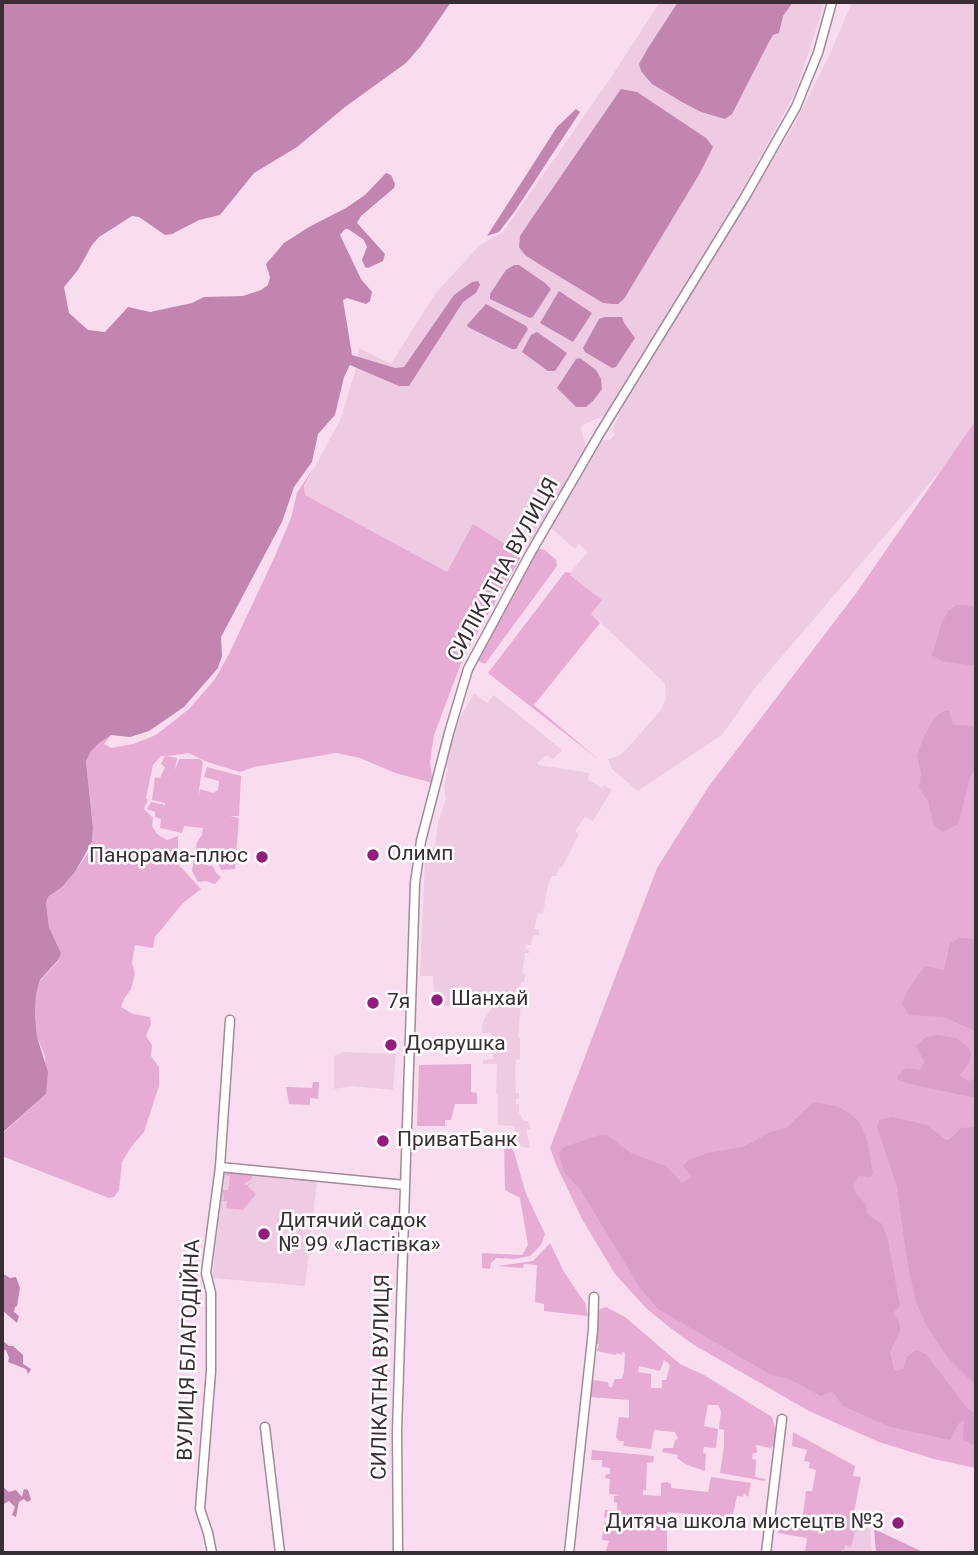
<!DOCTYPE html>
<meta charset="utf-8">
<style>
body{margin:0}
#map{position:relative;width:978px;height:1555px;overflow:hidden;background:#f9dcf0;font-family:Roboto,sans-serif}
canvas{display:block}
.frame{position:absolute;inset:0;border:4px solid #392e35;pointer-events:none}
</style>
<div id="map">
<canvas width="978" height="1555"></canvas>
<div class="frame"></div>
</div>
<script>
const ctx = document.querySelector('canvas').getContext('2d');
ctx.lineJoin = 'round';
function fillPath(path, color) {
  ctx.fillStyle = color;
  ctx.fill(path, 'evenodd');
}
function poly(rows) {
  const path = new Path2D();
  for (const r of rows) {
    path.moveTo(r[0], r[1]);
    for (let i = 2; i < r.length; i += 2) path.lineTo(r[i], r[i + 1]);
  }
  return path;
}
function trace(path, color, width, dash) {
  ctx.strokeStyle = color;
  ctx.lineWidth = width;
  ctx.lineCap = dash ? 'butt' : 'round';
  ctx.setLineDash(dash || []);
  ctx.stroke(path);
}
function write(font, color, halo, rows, align = 'center') {
  ctx.font = font + ' Roboto,sans-serif';
  ctx.lineWidth = 5;
  ctx.setLineDash([]);
  ctx.textBaseline = 'middle';
  ctx.strokeStyle = halo;
  ctx.fillStyle = color;
  for (const [text, x, y, turn = 0] of rows) {
    ctx.save();
    ctx.translate(x, y);
    ctx.rotate((+turn || 0) * Math.PI / 180);
    ctx.textAlign = isNaN(turn) ? turn : align;
    if (halo) ctx.strokeText(text, 0, 0);
    ctx.fillText(text, 0, 0);
    ctx.restore();
  }
}
const built = poly([
 [660,2,825,2,795,93,741,192,604,416,582,425,581,428,586,448,530,543,524,543,518,551,520,559,494,603,305,495,304,487,341,418,356,368,359,348,391,364,435,294,480,245,503,232,612,76],
 [852,2,976,2,976,429,754,689,722,735,638,791,612,769,608,759,620,755,626,750,661,710,666,699,665,683,591,614,602,600,569,574,588,552,579,544,575,549,550,527,603,440,610,440,615,434,612,431,620,412,794,125,830,54],
 [474,693,487,703,494,695,562,750,553,759,546,755,537,763,539,765,589,773,588,780,602,788,604,785,612,790,593,821,585,817,575,831,579,834,562,868,559,867,556,876,552,876,548,884,543,914,538,913,534,929,539,930,539,935,533,935,531,945,526,945,525,949,529,950,529,953,525,953,522,973,525,974,524,982,521,982,520,988,522,989,518,1038,520,1038,520,1059,516,1060,515,1070,516,1093,519,1093,519,1099,516,1099,516,1104,519,1104,519,1113,524,1121,528,1121,531,1129,526,1130,530,1147,528,1148,520,1146,514,1126,498,1125,498,1094,496,1093,497,1064,483,1064,483,1060,493,1059,492,1033,482,1033,483,1021,493,1006,442,1006,442,995,434,995,433,976,420,976,425,856,435,846,438,822,446,799,444,786,448,769,446,766,459,720],
 [343,1052,396,1054,393,1090,352,1086,334,1089,334,1056],
 [229,1172,289,1178,291,1181,299,1179,317,1181,305,1286,212,1278,224,1175],
 [846,1522,870,1529,872,1553,840,1553]
]);
const green = poly([
 [976,420,976,1468,934,1459,879,1442,809,1411,694,1345,669,1327,646,1308,615,1274,582,1219,557,1167,550,1148,657,868,709,786,857,592],
 [314,467,304,486,305,495,447,572,473,524,518,552,520,559,463,658,434,735,430,762,433,783,395,773,360,758,336,753,254,767,240,772,207,762,189,753,167,756,177,758,175,770,179,759,200,759,203,762,198,797,200,789,213,793,218,790,219,781,204,777,207,767,241,776,239,816,230,816,239,818,235,869,221,870,217,860,213,860,213,863,208,862,207,865,213,866,216,873,221,877,215,884,206,881,198,882,192,871,197,842,202,835,203,828,184,826,182,833,160,828,161,819,155,817,155,812,147,809,151,802,165,805,165,803,152,800,155,777,160,778,165,767,161,764,165,756,161,756,153,765,146,798,148,800,144,809,153,818,152,826,157,834,167,840,178,836,178,864,201,889,183,903,155,937,153,948,135,945,132,963,135,974,131,989,124,999,121,1007,133,1014,150,1017,151,1024,146,1036,152,1045,151,1056,159,1067,159,1086,144,1132,131,1147,122,1162,119,1190,114,1197,109,1198,2,1156,2,1134,46,1094,45,1056,37,1037,35,1015,36,995,40,981,59,960,61,953,49,927,46,903,48,897,62,887,75,872,87,855,92,842,93,828,89,788,86,761,81,746,111,735,104,744,111,748,133,744,156,735,189,709,215,679,230,652,275,556,291,518,297,493],
 [540,549,545,550,556,560,557,566,485,664,478,661,536,551],
 [565,572,571,573,570,575,602,600,591,614,600,623,534,705,599,760,488,673],
 [471,1064,471,1092,477,1093,477,1104,455,1104,451,1120,445,1120,445,1126,417,1126,419,1065],
 [313,1082,319,1082,318,1099,310,1098,310,1105,289,1104,286,1087,312,1088],
 [504,1138,514,1152,526,1194,545,1234,541,1245,530,1256,514,1259,496,1258,491,1263,490,1269,482,1268,482,1253,522,1255,528,1245,520,1198,505,1190],
 [229,1172,252,1175,252,1179,244,1184,247,1185,252,1181,248,1186,256,1194,243,1210,226,1208,227,1201,221,1201,224,1199,222,1190,228,1190,230,1176,224,1175],
 [550,1243,564,1272,585,1303,588,1316,544,1311,544,1304,535,1302,537,1265,524,1264,523,1268,498,1266,533,1261],
 [606,1307,625,1317,680,1364,704,1375,772,1417,776,1431,774,1446,770,1448,756,1445,757,1453,753,1453,752,1459,756,1460,755,1477,765,1479,765,1481,720,1473,724,1446,724,1430,719,1429,721,1411,718,1405,708,1405,704,1426,718,1429,716,1448,704,1447,703,1453,706,1454,705,1471,687,1465,677,1458,678,1455,662,1452,663,1448,673,1448,675,1440,678,1439,675,1432,654,1430,651,1449,623,1446,624,1441,619,1441,616,1437,619,1417,629,1418,629,1400,590,1397,593,1380,608,1382,609,1387,612,1387,615,1379,622,1379,624,1371,625,1353,622,1352,622,1355,617,1353,616,1355,597,1351,599,1344,596,1344,598,1315,596,1314,600,1309],
 [664,1360,670,1365,666,1380,662,1380,662,1388,651,1388,651,1374,638,1372,639,1366,660,1371],
 [793,1432,855,1466,853,1476,861,1477,852,1522,857,1524,851,1547,845,1545,844,1550,841,1550,840,1553,805,1553,807,1538,778,1533,778,1526,805,1528,806,1523,802,1522,806,1491,812,1491,816,1470,809,1468,810,1462,804,1461,807,1450,792,1446],
 [592,1450,654,1456,653,1462,647,1463,646,1490,643,1490,643,1495,661,1496,661,1483,667,1482,671,1484,671,1488,708,1492,711,1477,751,1483,748,1497,744,1493,743,1497,737,1496,732,1518,667,1512,667,1553,605,1553,609,1541,602,1540,604,1523,609,1523,610,1518,604,1517,605,1510,617,1510,617,1503,614,1502,614,1496,621,1495,609,1494,610,1479,605,1478,606,1474,610,1474,610,1468,602,1467,602,1460,591,1460]
]);
const forest = poly([
 [957,605,976,606,976,666,942,661,932,655,942,622,948,611],
 [949,710,953,725,976,726,976,769,971,774,958,824,943,832,934,826,928,801,919,788,921,773,917,756,924,736,934,719,941,712],
 [959,938,976,939,976,1031,943,1017,909,1015,902,1004,907,991,925,966,944,970,950,943],
 [938,1035,956,1038,969,1048,971,1054,969,1063,959,1076,969,1081,976,1078,976,1098,909,1084,897,1079,898,1075,906,1068,920,1070,924,1061,916,1046,926,1037],
 [814,1102,836,1106,851,1114,859,1122,867,1140,873,1173,870,1177,859,1176,853,1186,856,1194,866,1204,867,1214,882,1224,888,1240,900,1306,893,1313,899,1322,900,1331,890,1352,894,1369,897,1371,903,1369,907,1357,916,1350,926,1354,967,1408,976,1414,976,1446,963,1440,964,1420,959,1423,950,1440,890,1427,843,1406,832,1391,821,1396,789,1379,771,1375,658,1309,640,1288,580,1189,565,1173,560,1159,559,1152,564,1147,600,1135,607,1135,631,1153,666,1166,682,1183,692,1177,683,1166,689,1160,707,1153,743,1147,770,1132,786,1128],
 [893,1117,927,1125,946,1140,950,1139,961,1128,976,1127,976,1386,947,1357,929,1330,916,1303,907,1260,897,1187,877,1127,879,1120],
 [874,1529,925,1553,876,1553]
]);
const water = poly([
 [2,2,451,2,420,47,406,63,345,107,297,147,254,173,220,215,199,220,172,234,165,235,139,217,132,216,99,237,92,245,78,270,64,287,69,313,88,330,105,332,128,307,150,312,192,303,204,297,243,296,261,290,268,285,270,277,266,264,284,243,309,227,346,208,365,195,386,173,391,175,395,184,394,188,361,216,357,223,385,254,383,261,368,268,365,267,362,260,367,247,364,240,348,229,345,229,340,235,361,279,372,292,370,301,366,304,347,298,343,300,352,355,395,368,404,367,454,295,472,282,478,281,480,285,476,293,463,302,409,386,399,386,350,365,344,377,335,415,318,434,312,462,294,487,282,522,221,637,222,656,218,668,184,707,149,731,130,737,111,735,99,743,91,751,86,761,93,828,92,842,75,872,62,887,48,897,46,903,49,927,61,953,59,959,40,980,36,995,35,1015,37,1037,48,1072,46,1094,2,1133],
 [678,2,793,2,783,16,779,33,773,35,770,40,732,114,725,119,701,112,682,102,652,84,641,71,639,64,648,48],
 [621,89,637,92,706,138,713,147,700,173,624,299,618,304,612,304,603,303,542,266,525,255,519,247,520,236,530,221],
 [576,109,580,112,515,211,499,232,487,236,557,127],
 [514,265,519,265,545,283,551,289,533,317,530,318,490,299,490,294,506,270],
 [559,291,592,313,573,342,540,323],
 [486,304,526,326,528,329,516,349,512,349,468,327,467,325],
 [605,317,622,317,624,323,635,338,616,367,612,368,585,352,583,348,599,319],
 [537,332,567,353,555,371,548,371,522,352,531,335],
 [580,358,596,370,601,379,602,389,593,401,586,407,576,407,557,388,576,359],
 [2,1273,10,1278,16,1277,20,1288,17,1306,15,1307,14,1312,19,1316,17,1323,2,1310],
 [2,1340,9,1346,13,1346,23,1355,23,1364,31,1369,28,1374,26,1369,8,1362,9,1358,6,1350,2,1350],
 [2,1486,9,1492,16,1490,22,1497,24,1489,28,1490,31,1500,27,1502,24,1499,19,1502,16,1517,12,1515,15,1507,9,1501,2,1505,4,1500,2,1498]
]);
const minor = poly([
 [220,1167,405,1185],
 [265,1427,280,1553],
 [212,1553,208,1533,200,1509,211,1371,211,1293,206,1273,220,1167,230,1020],
 [398,1553,397,1431,415,883,421,841,449,733,468,669,530,554,600,433,745,197,796,107,818,53,832,2],
 [569,1553,593,1330,594,1297],
 [766,1553,782,1419]
]);
const markers = [
 [373,855,7,"#941d7b"],
 [262,857,7,"#941d7b"],
 [437,1000,7,"#941d7b"],
 [373,1003,7,"#941d7b"],
 [391,1045,7,"#941d7b"],
 [383,1141,7,"#941d7b"],
 [264,1234,7,"#941d7b"],
 [898,1523,7,"#941d7b"]
];
const streetNames = [
 ["СИЛІКАТНА ВУЛИЦЯ",504,570,-61],
 ["ВУЛИЦЯ БЛАГОДІЙНА",190,1350,-88],
 ["СИЛІКАТНА ВУЛИЦЯ",382,1377,-89]
];
const poiNames = [
 ["Олимп",387,855],
 ["Панорама-плюс",248,857,"right"],
 ["Шанхай",451,1000],
 ["7я",387,1003],
 ["Доярушка",405,1045],
 ["ПриватБанк",397,1141],
 ["Дитячий садок",278,1222],
 ["№ 99 «Ластівка»",278,1246],
 ["Дитяча школа мистецтв №3",884,1523,"right"]
];
fillPath(built, '#eecbe3');
fillPath(green, '#e7acd4');
fillPath(forest, '#db9ec8');
fillPath(water, '#c185af');
trace(minor, '#a4899b', 11);
trace(minor, '#fff', 8);
for (const [x, y, r, color] of markers) {
  const dot = new Path2D();
  dot.arc(x, y, r, 0, 2 * Math.PI);
  ctx.fillStyle = color;
  ctx.fill(dot);
  trace(dot, '#fff', 2.5);
}
write('21px', '#392e35', '#fff', streetNames);
write('21px', '#392e35', '#fff', poiNames, 'left');
</script>
